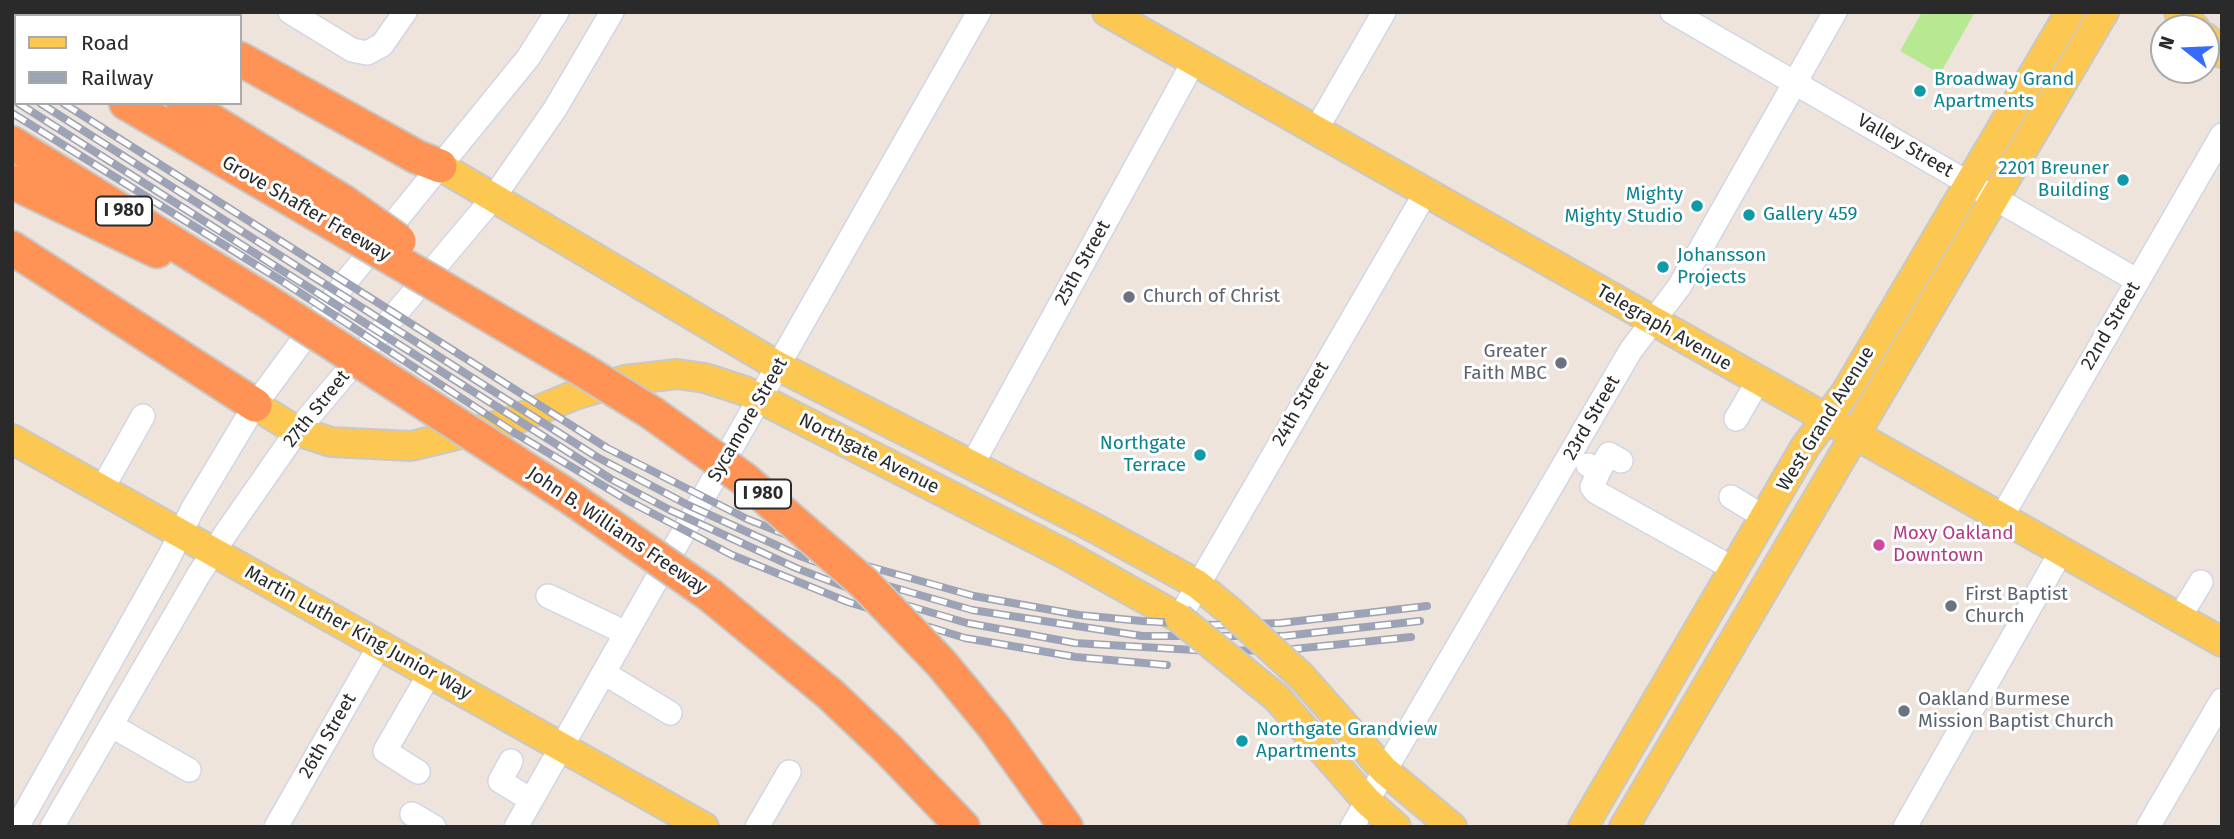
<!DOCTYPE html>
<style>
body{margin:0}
#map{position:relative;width:2234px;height:839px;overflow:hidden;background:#eee4db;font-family:"Fira Sans",sans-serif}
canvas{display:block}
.frame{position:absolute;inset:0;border:14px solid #2a2a2a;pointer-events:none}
.legend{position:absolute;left:14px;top:14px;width:228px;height:91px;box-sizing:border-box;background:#fff;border:2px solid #aaa;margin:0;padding:9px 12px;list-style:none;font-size:21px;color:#2a2a2a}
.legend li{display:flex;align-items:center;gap:14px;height:35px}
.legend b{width:35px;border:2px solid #aaa}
.north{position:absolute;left:2150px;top:14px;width:70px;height:70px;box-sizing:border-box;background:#fff;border:2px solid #aaa;border-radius:50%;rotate:288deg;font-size:19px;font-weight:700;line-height:28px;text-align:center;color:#2a2a2a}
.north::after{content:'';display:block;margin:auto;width:24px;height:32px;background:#376bff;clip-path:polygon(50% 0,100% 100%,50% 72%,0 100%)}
</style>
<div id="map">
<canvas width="2234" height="839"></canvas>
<div class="frame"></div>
<ul class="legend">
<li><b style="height:9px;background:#fcc852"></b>Road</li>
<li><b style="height:9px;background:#9da3b6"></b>Railway</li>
</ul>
<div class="north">N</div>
</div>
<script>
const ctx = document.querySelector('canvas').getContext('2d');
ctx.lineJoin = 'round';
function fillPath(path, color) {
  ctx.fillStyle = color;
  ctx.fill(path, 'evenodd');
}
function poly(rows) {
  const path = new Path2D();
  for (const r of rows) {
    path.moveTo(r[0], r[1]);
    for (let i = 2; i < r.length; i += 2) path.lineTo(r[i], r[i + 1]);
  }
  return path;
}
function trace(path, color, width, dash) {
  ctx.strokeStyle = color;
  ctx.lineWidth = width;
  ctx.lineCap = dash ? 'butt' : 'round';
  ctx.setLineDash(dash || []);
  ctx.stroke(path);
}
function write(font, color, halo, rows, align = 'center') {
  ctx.font = font + ' "Fira Sans",sans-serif';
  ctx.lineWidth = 6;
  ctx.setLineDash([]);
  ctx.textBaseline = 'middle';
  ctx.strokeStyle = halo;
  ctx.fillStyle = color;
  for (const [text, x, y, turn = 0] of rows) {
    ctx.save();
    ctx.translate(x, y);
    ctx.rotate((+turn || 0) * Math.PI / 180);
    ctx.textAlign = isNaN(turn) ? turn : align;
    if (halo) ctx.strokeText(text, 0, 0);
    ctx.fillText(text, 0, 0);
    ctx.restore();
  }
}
const green = poly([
 [1922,12,1975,12,1940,74,1900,51]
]);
const minor = poly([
 [290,12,352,50,367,53,382,45,405,12],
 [1672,12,2138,281],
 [1316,130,1384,12],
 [1736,419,1758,381],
 [972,465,1194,61],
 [1588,465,1599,471,1609,454,1621,461],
 [1599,471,1592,487,1596,492,1734,569],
 [102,489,143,416],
 [1731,497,1764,517],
 [2001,518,2222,135],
 [548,596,626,633],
 [1179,618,1426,192],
 [2179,618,2201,582],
 [604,673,670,713],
 [112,726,189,770],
 [511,761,500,781,531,800],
 [418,772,385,751,430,673],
 [412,814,434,827],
 [17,827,169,557,192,510,255,405,344,284,528,58,557,12],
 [52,827,199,574,228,530,297,431,494,197,555,109,612,12],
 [276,827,380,645],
 [516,827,979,12],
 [757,827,789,772],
 [1352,827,1631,350,1679,287,1835,12],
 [1905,827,2061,552],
 [2148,827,2222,700]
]);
const major = poly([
 [1107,12,2222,642],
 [2179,12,2195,28],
 [2206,38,2222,53],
 [440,166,778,366,1089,525,1197,584,1231,612],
 [255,405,297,431,331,442,411,446,507,423,575,395,625,380,677,374,705,378,745,391,1063,553,1179,618],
 [12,439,704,827],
 [1301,676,1384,770,1452,827],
 [1277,698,1367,801,1396,827],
 [1583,827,1805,447,1846,392,2070,12],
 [1624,827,2104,12]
]);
const highway = poly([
 [39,12,45,16],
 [129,12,136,16],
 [163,12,169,16],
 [12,37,16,39],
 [240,59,417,157,440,166],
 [126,103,328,221],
 [183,103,344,202],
 [12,143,265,300],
 [12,182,157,251],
 [12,248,255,405],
 [710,595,830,694,888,749,963,827],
 [994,727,1066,827]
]);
const rail = poly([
 [12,73,16,75],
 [12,86,16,89],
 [18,103,611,479,670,510,796,568,851,589,967,623,1075,643,1211,651,1284,650,1411,637],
 [40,103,597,457,688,505,800,556,857,577,972,610,1142,636,1284,636,1420,621],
 [63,103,607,448,747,519,860,564,974,596,1079,615,1142,621,1212,625,1281,623,1427,606],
 [12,113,282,281,515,433,627,500,732,555,848,602,965,638,1076,657,1167,665]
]);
const majorBridge = poly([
 [1231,612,1301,676],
 [1179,618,1277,698]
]);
const highwayBridge = poly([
 [344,202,399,241],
 [328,221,586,372,652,413,744,479,864,583,941,663,994,727],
 [265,300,571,498,710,595]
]);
const markers = [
 [1920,91,7,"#0f9aa8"],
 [2123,180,7,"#0f9aa8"],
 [1697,206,7,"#0f9aa8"],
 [1749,215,7,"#0f9aa8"],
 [1663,267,7,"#0f9aa8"],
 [1129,297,7,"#6b7280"],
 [1561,363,7,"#6b7280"],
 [1200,455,7,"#0f9aa8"],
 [1879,545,7,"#d1479c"],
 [1951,606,7,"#6b7280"],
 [1904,711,7,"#6b7280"],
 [1242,741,7,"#0f9aa8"]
];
const shields = [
 [124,211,56],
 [763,494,56]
];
const shieldNames = [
 ["I 980",124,211],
 ["I 980",763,494]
];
const cultureNames = [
 ["Broadway Grand",1934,80],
 ["Apartments",1934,102],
 ["2201 Breuner",2109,169,"right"],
 ["Building",2109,191,"right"],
 ["Mighty",1683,195,"right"],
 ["Mighty Studio",1683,217,"right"],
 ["Gallery 459",1763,215],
 ["Johansson",1677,256],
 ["Projects",1677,278],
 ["Northgate",1186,444,"right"],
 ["Terrace",1186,466,"right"],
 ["Northgate Grandview",1256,730],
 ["Apartments",1256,752]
];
const streetNames = [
 ["Valley Street",1905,146,30],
 ["Grove Shafter Freeway",306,209,30],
 ["25th Street",1083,263,-61],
 ["22nd Street",2111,326,-60],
 ["Telegraph Avenue",1664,328,30],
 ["24th Street",1301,404,-60],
 ["27th Street",317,409,-51],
 ["23rd Street",1592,418,-60],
 ["West Grand Avenue",1826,419,-58],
 ["Sycamore Street",748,420,-60],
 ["Northgate Avenue",869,454,27],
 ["John B. Williams Freeway",617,531,34],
 ["Martin Luther King Junior Way",358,633,29],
 ["26th Street",328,736,-60]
];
const worshipNames = [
 ["Church of Christ",1143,297],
 ["Greater",1547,352,"right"],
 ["Faith MBC",1547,374,"right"],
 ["First Baptist",1965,595],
 ["Church",1965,617],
 ["Oakland Burmese",1918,700],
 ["Mission Baptist Church",1918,722]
];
const hotelNames = [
 ["Moxy Oakland",1893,534],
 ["Downtown",1893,556]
];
fillPath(green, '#b7e993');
trace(minor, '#d0d6e4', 26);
trace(major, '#c8c8c8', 32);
trace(highway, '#c8c8c8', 37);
trace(minor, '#fff', 23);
trace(major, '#fcc852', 28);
trace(highway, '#ff9255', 33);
trace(rail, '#9da3b6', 8);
trace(rail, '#fff', 5, [16]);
trace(majorBridge, '#c8c8c8', 32, []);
trace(highwayBridge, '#c8c8c8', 37, []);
trace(majorBridge, '#fcc852', 28);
trace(highwayBridge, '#ff9255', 33);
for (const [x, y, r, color] of markers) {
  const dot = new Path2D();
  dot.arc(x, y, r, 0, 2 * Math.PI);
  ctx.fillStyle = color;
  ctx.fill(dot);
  trace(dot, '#fff', 2.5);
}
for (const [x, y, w] of shields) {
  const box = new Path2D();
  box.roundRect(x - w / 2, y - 14.5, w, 29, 5);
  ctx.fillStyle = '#fff';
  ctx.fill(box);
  trace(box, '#2a2a2a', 2);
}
write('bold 18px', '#2a2a2a', null, shieldNames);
write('19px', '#0d838f', '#fff', cultureNames, 'left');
write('19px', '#2a2a2a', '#fff', streetNames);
write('19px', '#5b616d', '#fff', worshipNames, 'left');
write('19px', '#b23c85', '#fff', hotelNames, 'left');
</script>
